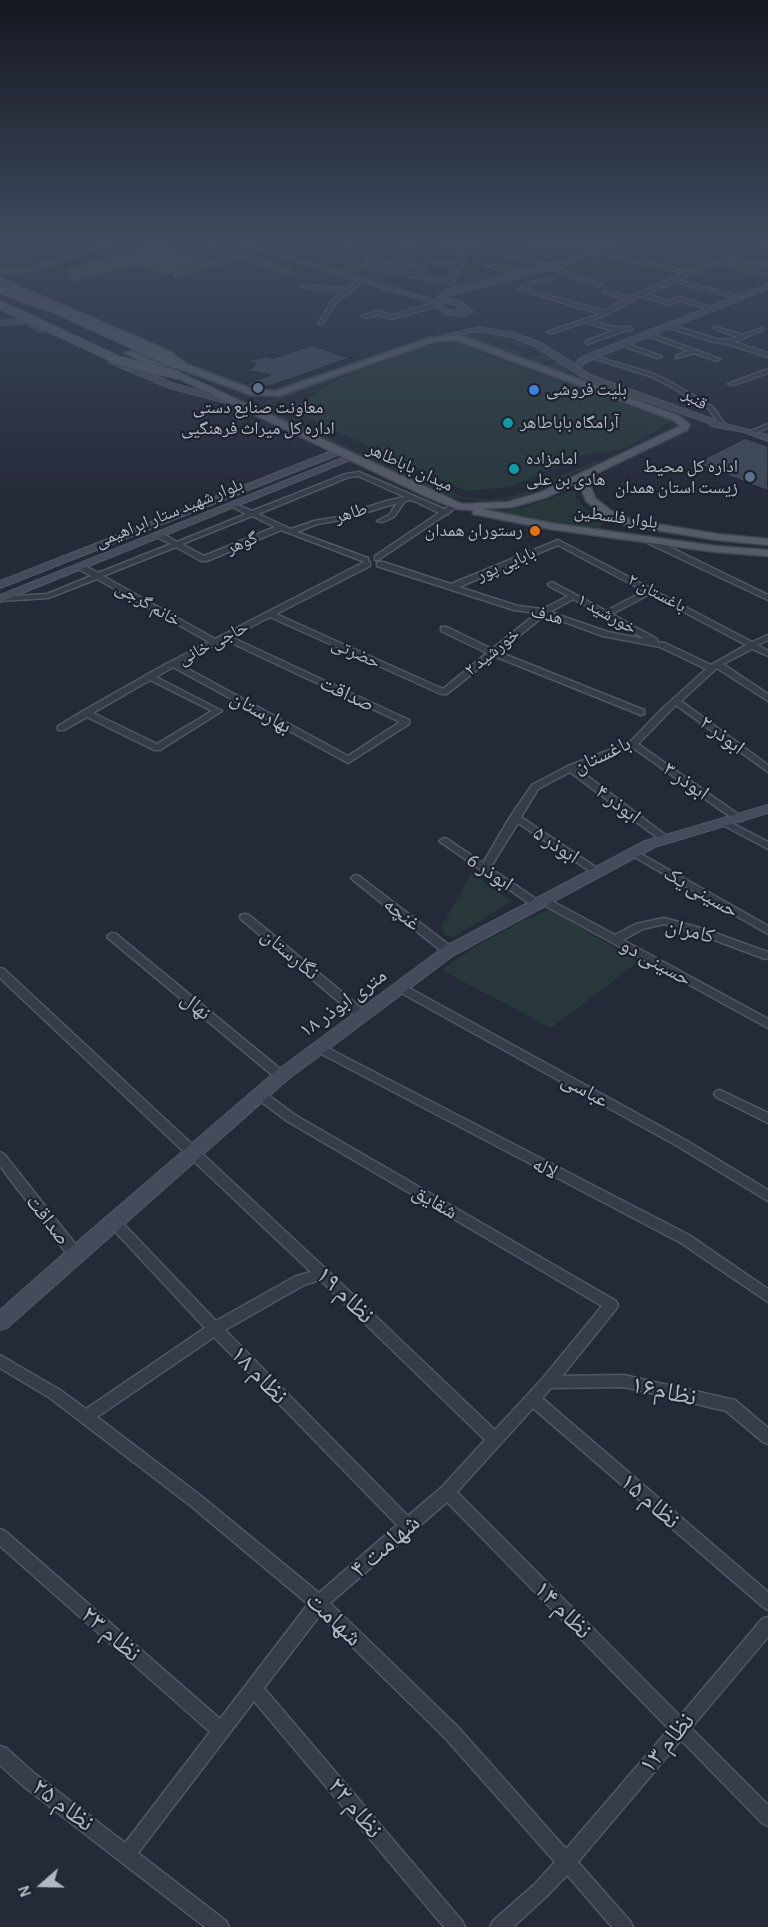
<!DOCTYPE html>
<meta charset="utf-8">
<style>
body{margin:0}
#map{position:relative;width:768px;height:1927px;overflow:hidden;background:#242a38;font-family:"Alegreya Sans",sans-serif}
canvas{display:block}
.north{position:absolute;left:12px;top:1855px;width:60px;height:60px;-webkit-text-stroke:4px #1c222d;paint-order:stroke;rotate:250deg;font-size:16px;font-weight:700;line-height:24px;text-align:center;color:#b2b7c4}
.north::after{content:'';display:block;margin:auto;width:21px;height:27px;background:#b2b7c4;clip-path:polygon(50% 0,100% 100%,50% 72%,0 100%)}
</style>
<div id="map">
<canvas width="768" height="1927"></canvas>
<div class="north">N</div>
</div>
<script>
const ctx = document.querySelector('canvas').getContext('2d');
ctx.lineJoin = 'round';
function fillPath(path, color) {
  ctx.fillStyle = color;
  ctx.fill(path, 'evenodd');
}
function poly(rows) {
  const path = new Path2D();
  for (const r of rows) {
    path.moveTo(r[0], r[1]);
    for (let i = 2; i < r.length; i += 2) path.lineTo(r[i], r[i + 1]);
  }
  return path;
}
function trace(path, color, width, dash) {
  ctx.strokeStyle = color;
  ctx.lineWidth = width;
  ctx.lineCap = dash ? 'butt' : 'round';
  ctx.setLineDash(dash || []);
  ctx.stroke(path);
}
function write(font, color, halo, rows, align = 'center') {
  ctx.font = font + ' "Alegreya Sans","Noto Naskh Arabic",sans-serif';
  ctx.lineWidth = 4.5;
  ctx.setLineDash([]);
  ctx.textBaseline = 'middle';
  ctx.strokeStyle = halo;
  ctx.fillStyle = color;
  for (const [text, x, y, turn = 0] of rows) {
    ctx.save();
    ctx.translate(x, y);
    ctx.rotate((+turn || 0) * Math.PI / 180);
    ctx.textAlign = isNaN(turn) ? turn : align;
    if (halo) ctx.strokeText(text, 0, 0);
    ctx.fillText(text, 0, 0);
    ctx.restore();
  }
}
const green = poly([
 [479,332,491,332,556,357,570,371,563,373,545,366,559,361,557,359,541,364,524,358,546,355,528,348,525,349,488,335,486,336,498,340,482,337,496,346,502,344,527,354,520,356,464,335],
 [447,340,567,385,672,421,626,448,583,455,510,487,466,491,289,409,343,377,413,350],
 [308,386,310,388,271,403,268,410,410,476,464,497,492,500,517,495,595,461,600,462,522,497,494,502,454,498,425,487,263,411,262,405,267,402],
 [577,489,575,497,585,509,606,521,601,525,602,530,508,517,491,512,522,508],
 [471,873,512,901,454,937,444,935,442,926],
 [550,909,638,962,551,1028,441,970,473,948,520,922]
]);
const building = poly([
 [157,241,208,262,166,276,138,265,70,284,65,269,157,241],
 [312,345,350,358,270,386,252,387,245,384,270,375,247,371,256,364,245,361,267,356,273,358,312,345],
 [745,438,768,446,768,491,695,463,745,438]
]);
const street = poly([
 [197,241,203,241,240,253,260,248,260,250,245,255,292,272,287,273,240,257,175,277,175,275,235,255,197,241],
 [334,241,340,241,374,255,418,241,424,241,376,258,392,261,408,254,410,256,398,262,427,268,427,270,371,260,364,264,448,280,455,268,422,260,425,258,456,265,458,262,458,250,459,248,429,241,462,246,465,243,475,241,476,243,472,244,533,260,603,285,598,286,529,262,468,246,462,250,464,262,452,281,464,287,462,290,448,283,359,267,341,276,339,273,370,257,334,241],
 [768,244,768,247,723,262,768,275,768,277,718,263,678,280,740,297,740,299,674,282,646,294,669,301,679,297,713,308,713,310,679,301,669,305,641,296,604,316,591,320,612,327,630,327,632,328,632,330,623,331,588,344,586,343,586,341,614,331,585,322,552,333,547,332,600,314,518,289,526,283,552,277,552,279,530,285,525,289,604,311,626,299,604,293,604,291,630,297,684,273,593,253,591,251,689,271,768,244],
 [734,259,768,264,768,268,732,262,734,259],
 [486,263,522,272,523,273,520,275,484,266,486,263],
 [358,280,363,281,336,303,322,324,318,324,332,301,343,292,302,287,300,284,347,289,358,280],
 [435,303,437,306,391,319,379,315,364,318,361,316,379,311,391,315,435,303],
 [668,324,717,339,728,340,737,337,714,328,714,326,742,335,763,328,763,330,734,342,768,353,768,357,728,344,714,342,666,327,665,326,668,324],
 [645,333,649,333,720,359,717,361,694,353,676,358,676,356,689,351,645,335,645,333],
 [623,342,661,356,662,357,657,358,621,345,620,344,623,342],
 [590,355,654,374,672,383,713,407,725,425,720,426,709,409,668,385,650,376,590,357,590,355],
 [768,369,768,373,733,385,728,384,768,369],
 [768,424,768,428,752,434,749,432,768,424],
 [359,472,444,509,453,504,458,505,448,514,445,515,378,560,375,560,375,556,439,513,412,500,405,501,394,517,383,522,377,521,389,515,397,503,341,520,317,524,297,532,368,558,368,562,365,562,281,530,207,561,201,561,176,547,103,576,215,639,364,562,370,562,370,566,276,614,443,689,487,653,441,631,441,627,447,627,492,649,537,613,514,610,377,566,377,562,383,562,451,584,558,540,650,588,655,588,655,591,752,642,768,635,768,640,758,645,768,651,768,656,752,649,723,664,768,694,768,701,717,668,681,701,768,765,768,772,676,705,638,744,742,817,744,819,742,821,736,821,632,747,578,769,668,837,670,839,668,841,662,841,570,772,538,789,521,817,600,870,602,872,600,874,594,874,518,823,490,868,539,901,544,898,548,899,615,935,636,924,664,918,704,929,768,952,768,958,765,959,696,933,664,924,643,929,623,940,768,1019,768,1028,542,904,537,907,533,906,439,841,444,838,447,839,483,863,510,817,532,785,568,766,630,742,662,709,706,669,660,647,603,636,545,615,499,652,644,710,644,714,641,715,494,656,447,694,441,694,270,617,231,637,409,720,409,724,348,763,173,667,156,677,222,711,160,750,154,750,87,717,64,730,58,730,58,726,83,711,164,665,209,642,97,579,48,598,0,601,0,597,47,594,91,576,78,569,78,565,84,565,98,573,171,544,156,537,156,533,162,533,177,542,246,514,231,506,231,504,235,504,252,511,346,474,359,472],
 [358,476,405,497,386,501,338,517,314,521,291,529,258,514,349,477,358,476],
 [252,516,275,527,204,556,182,544,252,516],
 [558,545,644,591,606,611,552,582,548,584,549,586,568,596,543,609,518,606,459,587,558,545],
 [650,594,746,645,711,665,665,643,657,642,657,639,612,614,650,594],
 [573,599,645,639,608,632,550,612,573,599],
 [225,640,400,722,348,756,179,664,225,640],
 [150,680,212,711,157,744,93,713,150,680],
 [643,537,649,537,768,595,768,600,643,541,643,537],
 [724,819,768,842,768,849,721,824,719,822,724,819],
 [634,850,768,926,768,934,631,855,629,853,634,850],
 [356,875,359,876,453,948,454,951,453,954,445,954,353,880,351,878,353,876,356,875],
 [245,914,249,915,366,1012,367,1015,366,1018,358,1018,241,919,240,917,241,915,245,914],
 [112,933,116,934,285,1073,287,1076,285,1079,277,1079,108,938,107,936,112,933],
 [0,968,4,969,327,1270,495,1430,543,1378,602,1306,287,1121,256,1098,254,1095,256,1092,264,1092,295,1115,616,1301,618,1305,616,1309,562,1376,624,1375,730,1399,735,1400,768,1428,768,1444,763,1442,726,1411,624,1387,551,1388,542,1398,768,1592,768,1610,763,1607,533,1408,457,1492,680,1716,762,1619,768,1617,768,1637,691,1728,768,1805,768,1826,762,1823,681,1740,578,1862,630,1921,633,1927,612,1927,567,1875,547,1896,513,1927,490,1927,493,1921,535,1884,555,1862,446,1739,320,1615,264,1688,462,1921,465,1927,444,1927,254,1701,138,1853,226,1921,229,1927,205,1927,22,1785,0,1765,0,1746,6,1748,34,1773,125,1843,210,1732,0,1546,0,1529,5,1531,220,1719,308,1604,191,1506,50,1398,0,1368,0,1355,60,1390,86,1409,205,1328,109,1225,107,1221,109,1217,113,1216,117,1217,216,1321,296,1276,311,1272,0,978,0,968],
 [320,1280,485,1440,442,1487,408,1516,225,1330,304,1285,320,1280],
 [214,1337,397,1525,319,1593,201,1496,97,1417,214,1337],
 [447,1502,669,1729,566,1849,458,1727,330,1603,447,1502],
 [400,983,687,1141,768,1190,768,1201,679,1147,396,990,395,987,400,983],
 [318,1043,689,1235,768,1289,768,1302,681,1243,314,1050,312,1047,314,1044,318,1043],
 [720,1090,768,1113,768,1123,716,1097,714,1094,716,1091,720,1090],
 [0,1152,4,1154,80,1250,81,1254,80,1258,75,1259,70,1258,0,1166,0,1152]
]);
const secondary = poly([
 [111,241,121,241,32,271,0,274,0,270,28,267,111,241],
 [228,241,238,241,435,300,445,290,565,260,602,245,563,247,510,243,507,241,563,243,600,241,603,244,610,241,619,241,571,264,447,296,446,299,460,301,473,312,462,316,444,314,431,303,228,241],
 [442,302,455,305,463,311,449,310,439,304,442,302],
 [768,284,768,289,600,356,585,363,580,368,593,376,726,424,768,435,768,441,744,432,710,426,709,423,587,380,534,346,511,337,479,331,440,339,436,337,479,327,513,333,540,342,575,364,579,359,594,352,768,284],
 [26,319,47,330,40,332,25,323,0,325,0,321,26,319],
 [108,358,114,358,175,384,234,401,230,404,169,388,108,362,108,358],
 [337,449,340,450,340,454,0,588,0,581,337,449],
 [347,456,355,458,0,602,0,595,347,456],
 [768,805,768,813,655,847,454,955,287,1080,7,1328,0,1330,0,1310,69,1249,275,1072,444,947,645,841,768,805]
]);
const primary = poly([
 [761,241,768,241,768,244,762,243,761,241],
 [0,278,169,351,188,365,252,389,275,391,429,338,459,335,679,416,688,423,690,425,687,430,595,474,590,485,595,498,610,510,632,520,717,534,768,539,768,545,717,540,625,525,602,514,586,501,580,485,582,481,547,497,513,507,481,509,550,523,715,546,768,550,768,556,715,552,550,529,473,514,473,510,457,509,425,496,125,353,133,351,462,504,508,502,539,493,680,426,673,420,455,340,433,342,279,396,251,395,172,366,172,362,163,355,0,283,0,278]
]);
const primaryBridge = poly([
 [0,289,55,309,175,364],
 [0,305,118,360,177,375]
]);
const markers = [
 [258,388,6,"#5c6f8a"],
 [534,390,6,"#3f7fe0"],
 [508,423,6,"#0f9aa8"],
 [514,469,6,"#0f9aa8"],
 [750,477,6,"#5c6f8a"],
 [535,531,6,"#e8710a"]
];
const farPoinames = [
 ["بلیت فروشی",546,390],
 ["معاونت صنایع دستی",258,408,"center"],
 ["اداره کل میراث فرهنگیی",258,429,"center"],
 ["آرامگاه باباطاهر",520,423],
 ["امامزاده",526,459],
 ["هادی بن علی",526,480],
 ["اداره کل محیط",738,467,"right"],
 ["زیست استان همدان",738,488,"right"],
 ["رستوران همدان",523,531,"right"]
];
const farStreetnames = [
 ["قنبر",695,399,32],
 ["میدان باباطاهر",410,467,25],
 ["بلوار شهید ستار ابراهیمی",169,513,-22],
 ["طاهر",351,513,-17],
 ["بلوار فلسطین",616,517,8],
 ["گوهر",242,543,-22],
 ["بابایی پور",506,564,-23],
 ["باغستان ۲",657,593,28],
 ["خانم گرجی",148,604,30],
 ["خورشید ۱",607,614,29],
 ["هدف",547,615,15],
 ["حاجی خانی",213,643,-27],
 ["خورشید ۲",492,652,-39],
 ["حضرتی",356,653,24]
];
const streetNames = [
 ["صداقت",347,694,25],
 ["بهارستان",261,712,29],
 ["ابوذر ۲",722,735,37],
 ["باغستان",602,755,-25],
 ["ابوذر ۳",686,781,35],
 ["ابوذر ۴",618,804,37],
 ["ابوذر ۵",556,845,34],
 ["ابوذر 6",490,872,34],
 ["حسینی یک",701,892,30],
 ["غنچه",402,914,38],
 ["کامران",690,931,14],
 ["نگارستان",290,954,40],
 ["حسینی دو",656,962,29],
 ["۱۸ متری ابوذر",343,1003,-36],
 ["نهال",196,1006,40],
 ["عباسی",585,1090,29],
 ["لاله",545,1168,28],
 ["شقایق",435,1202,30],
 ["صداقت",48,1220,52]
];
const nearStreetnames = [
 ["نظام ۱۹",345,1295,44],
 ["نظام ۱۸",259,1375,46],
 ["نظام۱۶",664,1391,12],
 ["نظام ۱۵",650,1501,41],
 ["شهامت ۴",385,1546,-41],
 ["نظام ۱۴",563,1610,45],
 ["شهامت",334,1619,43],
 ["نظام ۲۳",111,1634,41],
 ["نظام ۱۳",667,1743,-50],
 ["نظام ۲۵",63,1805,37],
 ["نظام ۲۲",355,1808,50]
];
fillPath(green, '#27373a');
fillPath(building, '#404857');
trace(building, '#1e242f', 1.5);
trace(street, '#525763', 3);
trace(secondary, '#525763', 2);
trace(primary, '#404651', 3);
fillPath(street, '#373c49');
fillPath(secondary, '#464b5b');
fillPath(primary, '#555b68');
trace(primaryBridge, '#404651', 10, []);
trace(primaryBridge, '#555b68', 9);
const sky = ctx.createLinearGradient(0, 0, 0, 511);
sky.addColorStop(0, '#14171f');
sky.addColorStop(0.47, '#3f4a5e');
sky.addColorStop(1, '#3f4a5e00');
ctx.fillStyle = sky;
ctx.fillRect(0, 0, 768, 511);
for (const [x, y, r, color] of markers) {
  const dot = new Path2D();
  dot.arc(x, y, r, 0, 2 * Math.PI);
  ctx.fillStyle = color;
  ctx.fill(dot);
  trace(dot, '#1c222d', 2);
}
write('18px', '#b2b7c4', '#1c222d', farPoinames, 'left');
write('18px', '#b2b7c4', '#1c222d', farStreetnames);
write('21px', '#b2b7c4', '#1c222d', streetNames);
write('26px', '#b2b7c4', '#1c222d', nearStreetnames);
</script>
